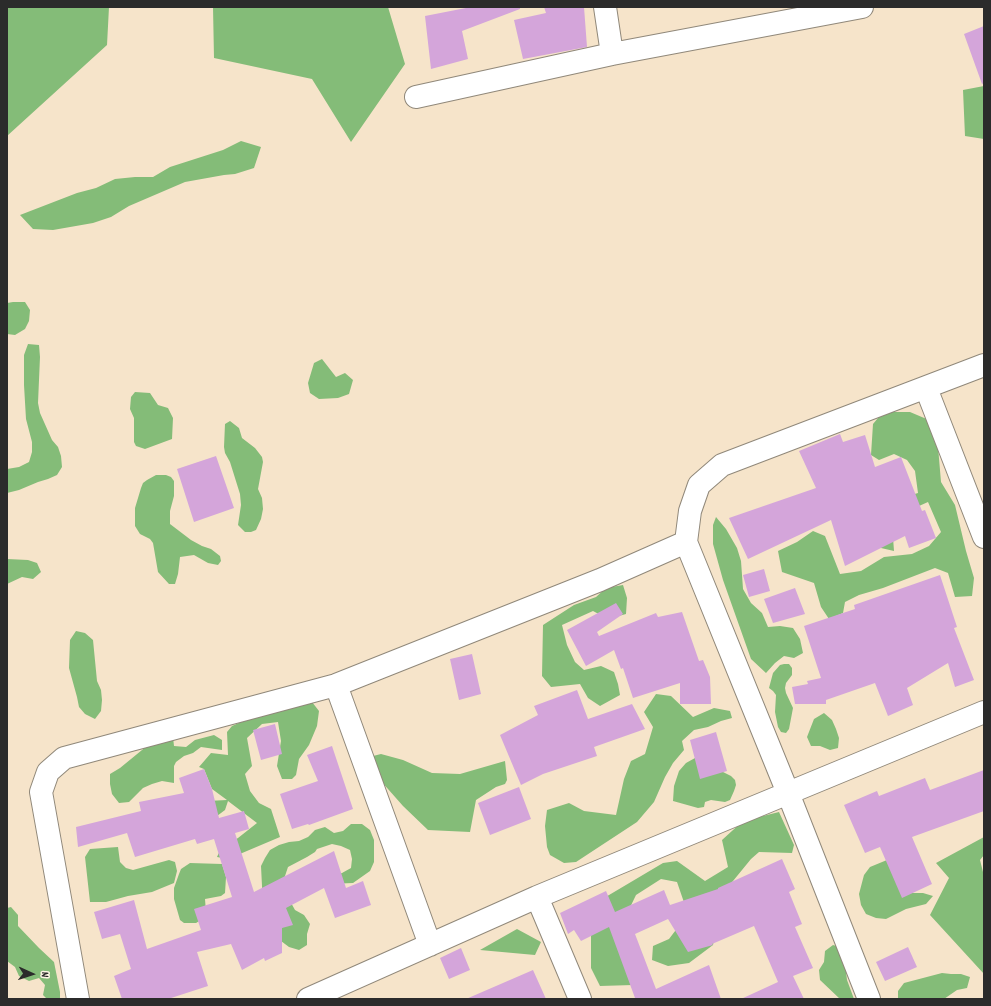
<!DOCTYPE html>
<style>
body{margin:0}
#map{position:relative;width:991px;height:1006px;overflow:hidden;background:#f6e4ca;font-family:Dekko,sans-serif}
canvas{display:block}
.frame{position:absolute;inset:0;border:8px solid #2b2b2b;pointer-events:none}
.north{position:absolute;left:12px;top:954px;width:40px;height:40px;-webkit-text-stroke:3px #fcf5e5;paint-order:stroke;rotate:93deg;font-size:11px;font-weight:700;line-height:16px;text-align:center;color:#2b2b2b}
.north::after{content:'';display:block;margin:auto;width:14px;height:18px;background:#2b2b2b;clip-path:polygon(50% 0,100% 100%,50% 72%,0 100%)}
</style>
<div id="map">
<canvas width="991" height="1006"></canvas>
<div class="frame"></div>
<div class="north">N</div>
</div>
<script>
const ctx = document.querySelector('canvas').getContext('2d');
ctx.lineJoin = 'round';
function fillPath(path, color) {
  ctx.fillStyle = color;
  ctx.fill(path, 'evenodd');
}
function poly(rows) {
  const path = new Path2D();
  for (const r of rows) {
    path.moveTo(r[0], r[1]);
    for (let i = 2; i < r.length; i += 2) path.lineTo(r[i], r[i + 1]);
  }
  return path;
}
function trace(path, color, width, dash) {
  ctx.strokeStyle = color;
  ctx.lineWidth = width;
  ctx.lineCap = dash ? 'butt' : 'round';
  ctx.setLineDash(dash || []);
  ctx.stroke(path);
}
const forest = poly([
 [7,7,109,7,107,45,7,136],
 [213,7,388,7,405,64,351,142,312,79,214,58],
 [984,86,984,139,965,136,963,90],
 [241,141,261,147,254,168,235,174,224,175,185,182,129,206,111,217,93,223,53,230,33,229,20,215,77,193,96,188,115,179,135,177,153,177,170,167,223,150],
 [13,302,25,302,30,310,29,321,25,329,15,335,7,334,7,303],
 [28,344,39,345,40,357,38,403,40,413,52,440,58,447,61,456,62,467,57,475,48,479,38,482,19,490,7,493,7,469,19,467,29,462,32,452,32,442,26,419,24,385,24,355],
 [322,359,336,377,345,373,353,380,349,394,338,398,319,399,310,393,308,383,314,363],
 [135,392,150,393,158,405,168,408,173,418,172,439,145,449,136,446,134,442,134,418,130,409,131,397],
 [883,412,910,412,936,423,941,482,955,505,966,551,974,578,972,596,955,597,948,573,935,568,883,588,859,595,845,602,843,613,829,619,821,607,814,583,782,572,778,551,797,542,813,531,825,536,840,574,861,571,884,557,912,554,929,546,941,532,928,502,901,514,892,524,894,551,881,548,874,522,898,499,918,493,915,471,907,460,894,454,879,460,871,455,873,424],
 [230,421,239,428,242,438,255,448,262,457,263,462,258,489,262,498,263,509,261,519,256,530,251,532,245,532,238,525,241,505,240,494,230,462,225,453,224,447,225,424],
 [156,475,166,475,171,477,174,481,174,496,170,511,170,524,191,540,202,546,211,549,220,556,221,561,218,565,208,563,194,555,180,557,178,574,175,584,169,584,158,572,153,543,150,539,140,534,135,526,135,508,141,488,143,483,147,480],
 [716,517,726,529,737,548,741,561,743,589,751,603,762,613,768,627,780,626,793,628,800,639,803,653,794,658,784,656,775,663,766,673,751,659,723,580,713,544,713,525],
 [7,559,28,560,37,563,41,572,33,579,22,577,7,584],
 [623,585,627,598,626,614,608,619,593,611,562,625,567,645,575,662,584,670,601,666,614,672,618,684,620,695,600,706,588,698,580,684,551,687,542,676,543,625,574,605,596,597,606,588],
 [76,631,85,633,93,640,97,681,101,690,102,700,101,711,95,719,85,714,79,707,77,697,69,668,70,640],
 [784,664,789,664,792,668,792,675,786,683,785,688,786,693,793,708,789,729,786,733,781,732,778,727,775,712,776,695,773,691,769,688,773,673,780,665],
 [656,694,671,696,693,717,714,708,730,711,732,718,721,721,708,727,694,730,682,741,684,750,673,763,665,777,654,802,637,822,576,862,564,863,550,855,547,847,545,826,547,810,569,803,584,811,616,815,624,779,631,761,645,754,653,727,644,712],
 [312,702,319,711,317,726,309,745,299,759,296,775,292,779,282,779,277,766,281,741,278,722,262,724,247,738,252,766,245,774,250,791,259,803,271,809,280,837,228,859,217,857,221,848,238,838,257,823,228,801,225,810,217,816,207,801,227,800,212,789,204,769,199,767,211,753,228,755,227,732,232,726,248,719],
 [824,713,832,720,836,729,839,738,838,748,830,750,820,746,811,746,807,737,814,719],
 [164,732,173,737,174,746,186,747,195,740,214,735,222,740,222,750,201,747,193,753,184,756,176,762,174,766,174,783,162,781,152,784,143,788,129,802,119,803,112,794,110,784,110,774,120,768],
 [381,754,403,760,432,773,460,774,505,761,507,780,505,784,496,787,476,800,470,832,428,830,403,806,373,772,373,756],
 [695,758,731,776,735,780,736,785,734,791,730,800,725,802,711,800,705,802,704,807,698,808,673,801,674,786,679,771,686,763],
 [779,812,794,845,792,853,759,852,751,859,724,892,713,945,689,963,668,966,652,960,653,946,669,939,688,914,677,882,661,879,636,895,623,922,633,985,600,986,591,968,591,929,604,898,663,863,677,861,705,881,728,867,722,840,743,821],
 [351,824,362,824,370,830,374,840,374,862,370,871,353,883,328,884,332,876,342,873,351,868,352,859,350,850,341,846,332,844,317,849,315,852,307,857,288,867,284,879,290,901,295,910,304,915,310,924,307,934,307,945,299,950,289,947,281,941,263,906,261,866,265,858,270,850,279,845,289,842,299,841,308,837,315,830,325,827,334,833,343,831],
 [984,837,984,855,980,860,984,876,984,974,930,915,949,878,936,863],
 [118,847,120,862,126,868,133,870,169,860,175,862,177,871,174,883,152,892,128,896,106,902,90,902,85,857,90,849],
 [887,860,903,893,923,893,933,896,926,904,906,909,886,919,876,918,866,914,861,905,859,894,864,875,870,867],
 [190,863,222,864,226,877,225,893,221,896,205,899,206,912,201,920,196,923,184,923,180,920,174,899,174,888,179,874,181,869],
 [11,907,18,915,18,926,39,948,54,962,60,992,60,999,47,999,43,995,45,985,39,978,29,981,19,976,15,967,7,961,7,908],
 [517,929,541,942,535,955,480,950],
 [833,945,843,948,847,980,854,999,840,999,820,980,819,970,824,962,825,951],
 [942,973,951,974,961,974,970,977,967,988,957,990,944,999,898,999,898,991,904,983]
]);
const building = poly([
 [471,7,520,7,520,9,462,31,468,59,431,69,425,16],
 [544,7,584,7,587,47,523,59,514,20,546,13],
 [984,26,984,83,982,84,964,34],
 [840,434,843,442,865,435,875,467,901,457,922,511,925,510,936,538,909,548,905,536,845,566,831,520,748,559,729,518,816,488,799,451],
 [216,456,234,508,194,522,177,469],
 [764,569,770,591,749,597,743,575],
 [940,575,957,627,954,628,974,680,955,687,948,663,907,688,913,705,888,716,875,683,826,700,826,704,795,704,792,687,808,684,807,681,821,678,804,626,855,609,854,605],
 [795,588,805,614,773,623,764,599],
 [616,603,623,614,597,632,599,636,656,613,658,617,682,612,699,661,703,660,710,677,711,704,680,704,680,683,633,698,623,668,621,669,614,650,586,666,567,630],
 [472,654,481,694,459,700,450,659],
 [577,690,588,719,632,704,645,729,594,747,597,756,543,774,521,785,500,735,538,715,534,706],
 [275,724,282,754,261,760,253,730],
 [716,732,727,771,700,779,690,740],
 [332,746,353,809,309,825,308,824,292,829,280,794,318,781,307,755],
 [204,769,212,789,219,818,244,811,249,829,235,833,254,892,334,851,346,888,363,881,371,905,335,918,324,888,286,908,293,925,282,928,282,953,265,961,264,958,242,970,231,944,197,952,208,986,168,999,122,999,114,976,131,969,120,934,102,939,94,912,134,900,147,949,201,930,194,909,232,897,214,839,197,844,195,839,135,857,127,833,78,847,76,827,141,811,139,802,184,793,179,778],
 [984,770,984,811,912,837,932,884,902,898,880,847,865,853,844,805,877,791,879,796,925,778,930,790],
 [519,787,531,819,490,835,478,803],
 [782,859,795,889,789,892,802,924,795,927,813,968,793,976,804,999,741,999,778,982,754,926,712,944,713,945,688,952,668,919,635,934,656,989,709,965,721,999,633,999,635,998,609,927,581,941,574,930,568,934,560,913,606,891,615,912,664,890,670,905,718,889,718,888],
 [908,947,917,967,885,981,876,962],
 [461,948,470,970,449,979,440,958],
 [533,970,546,999,466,999]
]);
const street = poly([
 [605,7,612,54],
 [416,97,612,54,862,7],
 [926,388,984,537],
 [336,685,430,945],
 [537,897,580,999],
 [78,999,41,792,48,772,64,758,336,685,600,580,686,542],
 [308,999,537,897,984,712],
 [869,999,788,793,686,542,690,511,699,485,722,465,984,365]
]);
fillPath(forest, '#84bc78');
fillPath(building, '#d4a5da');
trace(street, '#90887a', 24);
trace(street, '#fff', 22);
</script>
